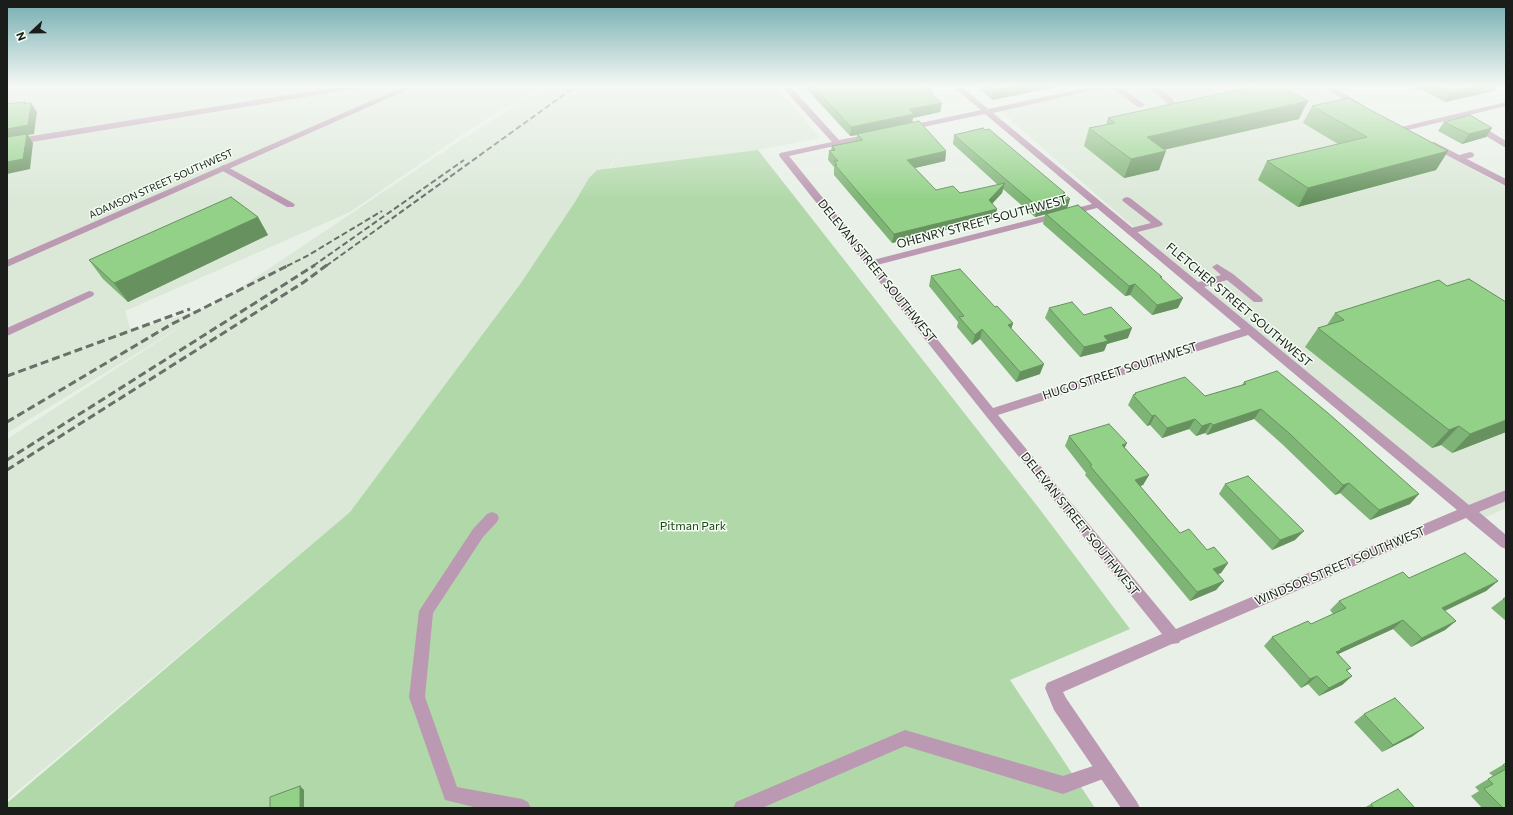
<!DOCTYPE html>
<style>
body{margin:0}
#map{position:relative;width:1513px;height:815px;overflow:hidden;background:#e8f0e7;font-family:Commissioner,sans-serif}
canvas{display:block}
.frame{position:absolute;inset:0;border:8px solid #1a1d19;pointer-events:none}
.north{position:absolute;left:12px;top:12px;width:40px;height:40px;-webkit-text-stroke:3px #f5fef4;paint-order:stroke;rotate:248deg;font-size:11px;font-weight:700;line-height:16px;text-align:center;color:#1a1d19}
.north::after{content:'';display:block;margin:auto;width:14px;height:18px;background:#1a1d19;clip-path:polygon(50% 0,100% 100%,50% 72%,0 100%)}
</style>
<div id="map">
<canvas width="1513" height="815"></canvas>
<div class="frame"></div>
<div class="north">N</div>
</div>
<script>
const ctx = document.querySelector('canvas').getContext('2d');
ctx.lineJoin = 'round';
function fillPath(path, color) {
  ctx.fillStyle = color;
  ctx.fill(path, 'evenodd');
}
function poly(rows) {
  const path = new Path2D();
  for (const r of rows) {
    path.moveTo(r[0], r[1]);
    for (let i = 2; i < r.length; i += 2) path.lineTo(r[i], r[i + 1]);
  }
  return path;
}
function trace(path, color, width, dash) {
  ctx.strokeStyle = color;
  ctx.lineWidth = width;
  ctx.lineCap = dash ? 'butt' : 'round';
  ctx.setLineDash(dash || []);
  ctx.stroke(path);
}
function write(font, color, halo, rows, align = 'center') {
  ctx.font = font + ' Commissioner,sans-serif';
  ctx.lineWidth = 3;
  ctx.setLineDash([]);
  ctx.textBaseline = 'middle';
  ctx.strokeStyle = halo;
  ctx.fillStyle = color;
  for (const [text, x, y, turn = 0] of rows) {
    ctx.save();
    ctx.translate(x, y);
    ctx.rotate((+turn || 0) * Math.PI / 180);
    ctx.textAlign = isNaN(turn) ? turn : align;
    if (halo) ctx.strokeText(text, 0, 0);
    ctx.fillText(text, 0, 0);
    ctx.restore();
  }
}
const built = poly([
 [7,86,543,86,475,126,350,212,125,311,131,331,213,306,461,140,546,86,775,86,820,138,758,150,610,168,622,150,350,512,7,800,7,439,190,321,7,433],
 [1111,86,1317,86,1506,187,1506,508,1473,523,998,109]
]);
const green = poly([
 [758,150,1038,507,1130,629,1010,680,1095,808,7,808,7,803,350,512,521,283,575,202,589,178,597,170]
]);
const service = poly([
 [1109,86,1119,86,1145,105,1141,107,1138,107,1109,86],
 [1146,86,1156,86,1170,96,1177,105,1176,111,1170,111,1169,105,1164,100,1146,86],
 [1456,114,1462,114,1506,141,1506,148,1456,118,1456,114],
 [1470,152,1473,153,1474,155,1473,157,1459,161,1455,158,1456,156,1470,152],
 [224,165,293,203,295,205,293,207,287,207,221,170,220,168,221,166,224,165],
 [1127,197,1130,198,1161,222,1163,224,1161,226,1130,234,1127,233,1125,231,1127,229,1151,223,1124,202,1122,200,1124,198,1127,197],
 [1217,264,1233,274,1262,298,1263,300,1262,302,1254,302,1227,280,1197,289,1193,288,1192,286,1193,284,1221,275,1212,267,1217,264],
 [89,291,93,292,94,294,93,296,7,336,7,328,89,291],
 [492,512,497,514,499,518,497,522,483,537,433,613,425,697,457,787,522,799,528,802,531,808,478,808,445,800,409,697,419,611,473,529,487,514,492,512],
 [905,730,1063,776,1105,762,1111,764,1113,770,1111,776,1063,794,905,746,762,808,733,808,736,802,905,730]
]);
const minor = poly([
 [343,86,364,86,360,88,7,146,7,140,343,86],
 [405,86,416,86,7,267,7,260,405,86],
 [781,86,790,86,839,140,871,134,875,136,871,138,789,156,873,260,1092,204,985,114,909,130,906,130,906,126,981,110,952,86,961,86,988,109,1094,86,1111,86,993,113,1469,505,1506,490,1506,501,1479,512,1506,535,1506,549,1501,547,1466,518,1180,641,1179,643,1172,644,1063,692,1066,698,1137,802,1140,808,1121,808,1054,710,1045,688,1047,683,1162,634,986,416,780,157,779,155,780,153,832,142,781,86],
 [1097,208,1241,329,993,408,877,265,1097,208],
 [1248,335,1457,510,1176,629,998,415,1248,335],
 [1321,86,1331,86,1365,106,1361,108,1358,108,1321,86],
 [1506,102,1506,106,1404,131,1400,129,1401,127,1506,102],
 [1434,142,1506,179,1506,186,1431,147,1430,145,1431,143,1434,142]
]);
const railFar1 = poly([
 [287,266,307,256,382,211],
 [313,266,464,160],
 [326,266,576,86]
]);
const rail = poly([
 [7,376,190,309],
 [7,422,170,325,289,265],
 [7,460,315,265],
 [7,470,304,282,327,265]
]);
const wall = poly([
 [804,86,926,86,933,92,932,95,942,103,940,112,913,118,912,122,946,151,945,161,915,168,936,190,960,193,998,185,953,144,954,135,1065,194,1067,208,1162,277,1161,278,1178,308,1152,315,1130,295,1125,296,1043,224,1045,214,1035,217,1003,189,1002,193,992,204,995,218,892,243,834,175,834,167,828,160,829,151,831,150,832,146,856,141,857,135,850,136],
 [976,86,1061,86,992,100],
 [1409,86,1497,86,1494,91,1445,102,1421,89,1416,90],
 [1312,106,1448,151,1436,170,1298,207,1258,180,1267,161,1338,144,1303,123],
 [1108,118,1299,119,1164,150,1159,170,1124,178,1084,146,1089,128,1106,125],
 [1444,122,1492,128,1486,137,1462,144,1438,131],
 [258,217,268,235,128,302,103,279,89,260],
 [931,276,995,307,1013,323,1011,329,1040,374,1016,382,980,339,972,345,957,327,958,322,929,286],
 [1049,308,1084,315,1128,338,1107,344,1104,351,1080,357,1045,318],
 [1335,313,1506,432,1452,453,1441,445,1432,448,1305,347,1318,328,1327,325],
 [1244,382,1410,504,1370,520,1340,493,1335,495,1282,444,1254,419,1207,435,1205,433,1196,436,1189,429,1162,438,1150,425,1147,426,1128,405,1133,395,1134,395,1135,393,1205,396,1242,385],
 [1069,436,1125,448,1149,475,1143,485,1140,486,1180,533,1228,563,1221,573,1218,574,1224,581,1216,590,1190,601,1085,475,1086,473,1065,446],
 [1225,484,1295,540,1272,550,1219,494],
 [1409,578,1498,581,1486,591,1445,611,1456,621,1445,630,1411,647,1393,629,1338,654,1351,668,1347,671,1352,676,1342,685,1319,696,1308,684,1301,688,1264,646,1272,637,1311,624,1333,614,1330,610,1339,601],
 [1506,597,1506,621,1491,608,1503,599],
 [1364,714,1413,736,1382,752,1354,722],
 [1506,763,1506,808,1482,808,1471,796,1479,791,1475,787,1493,776,1489,773],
 [1371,804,1415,808,1364,808]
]);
const shadedWall = poly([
 [1018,86,1061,86,992,100,994,91],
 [1419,86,1423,86,1421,89,1416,90],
 [1479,86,1497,86,1494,91,1445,102,1451,93],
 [1308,101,1299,119,1140,155,1147,137],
 [25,102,30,109,31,103,37,112,34,134,28,135,33,143,30,169,7,174,7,129],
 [942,103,940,112,913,118,912,124,857,134,857,135,850,136,851,127,909,109],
 [1492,128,1486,137,1462,144,1469,134],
 [946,151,945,161,906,170,907,160],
 [1166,151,1159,170,1124,178,1131,159],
 [1448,151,1436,170,1298,207,1308,188],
 [1005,183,1002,193,986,210,989,200],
 [1063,193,1065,193,1063,201,1070,199,1067,209,1035,217,1038,207],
 [997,209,995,218,892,243,894,234],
 [258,217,268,235,128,302,114,283],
 [1135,284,1130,295,1125,296,1129,286],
 [1183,298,1178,308,1152,315,1157,305],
 [1013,323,1010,333,1008,325],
 [1132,328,1128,338,1107,344,1104,351,1080,357,1084,347,1104,336],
 [982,329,980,339,972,345,975,335],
 [1044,364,1040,374,1016,382,1020,372],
 [1261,409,1254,419,1207,435,1213,425],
 [1155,415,1150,425,1147,426,1152,416],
 [1195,419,1189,429,1162,438,1167,428],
 [1506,420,1506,432,1452,453,1470,434],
 [1211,423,1205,433,1196,436,1202,426],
 [1459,426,1441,445,1432,448,1449,430],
 [1127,443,1122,453,1122,445],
 [1149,475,1143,485,1129,490,1135,480],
 [1349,483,1340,493,1335,495,1343,485],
 [1419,494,1410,504,1370,520,1379,510],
 [1304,531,1295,540,1272,550,1280,540],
 [1228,563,1221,573,1206,579,1213,569],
 [1224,581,1216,590,1190,601,1197,592],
 [1498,581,1486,591,1431,617,1442,608],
 [1403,620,1393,629,1334,656,1331,659,1340,649],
 [1456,621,1445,630,1411,647,1422,638],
 [1317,676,1308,684,1301,688,1310,679],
 [1352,676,1342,685,1319,696,1329,688],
 [1424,728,1413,736,1382,752,1393,745],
 [300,786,304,790,304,808,300,808]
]);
const building = poly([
 [813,86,926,86,933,92,930,93,942,103,909,109,914,114,851,127,813,86],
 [988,86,1018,86,994,91,988,86],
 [1255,86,1281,86,1308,101,1147,137,1166,151,1131,159,1089,128,1115,123,1108,118,1255,86],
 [1439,86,1479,86,1451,93,1439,86],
 [1348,98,1448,151,1308,188,1267,161,1367,137,1312,106,1348,98],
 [25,102,24,104,31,103,28,125,7,129,7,104,25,102],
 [1470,115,1492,128,1469,134,1444,122,1470,115],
 [919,121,946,151,907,160,936,190,953,186,960,193,1005,183,989,200,997,209,894,234,835,165,837,165,834,161,838,161,829,151,835,150,832,146,863,140,857,134,919,121],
 [983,128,985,130,989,129,1065,193,1063,193,1070,199,1038,207,954,135,983,128],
 [27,134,23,159,7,162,7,137,27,134],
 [231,197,258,217,114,283,89,260,231,197],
 [1078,205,1162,277,1160,277,1183,298,1157,305,1135,284,1129,286,1046,214,1078,205],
 [960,269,995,307,997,306,1013,323,1008,325,1044,364,1020,372,982,329,975,335,959,317,964,316,931,276,960,269],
 [1469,279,1506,302,1506,420,1470,434,1459,426,1449,430,1318,328,1344,320,1335,313,1439,280,1447,286,1469,279],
 [1072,302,1084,315,1111,307,1132,328,1104,336,1108,341,1084,347,1049,308,1072,302],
 [1277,371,1328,413,1419,494,1379,510,1349,483,1343,485,1290,434,1261,409,1213,425,1211,423,1202,426,1195,419,1167,428,1155,415,1152,416,1133,395,1136,394,1135,393,1185,377,1205,396,1246,384,1244,382,1277,371],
 [1109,424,1127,443,1122,445,1149,475,1135,480,1167,518,1180,533,1189,529,1207,550,1214,547,1228,563,1213,569,1224,581,1197,592,1090,466,1092,465,1069,436,1109,424],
 [1248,476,1304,531,1280,540,1225,484,1248,476],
 [1465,553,1498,581,1442,608,1456,621,1422,638,1403,620,1340,649,1341,650,1336,652,1351,668,1346,670,1352,676,1329,688,1317,676,1310,679,1272,637,1308,621,1311,624,1346,608,1339,601,1403,572,1409,578,1465,553],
 [1506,597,1506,601,1503,599,1506,597],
 [1395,698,1424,728,1393,745,1364,714,1395,698],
 [1506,763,1506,768,1503,765,1506,763],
 [1506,769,1506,808,1503,808,1484,789,1493,784,1488,779,1506,769],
 [300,786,300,808,270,808,270,797,300,786],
 [1398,789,1415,808,1371,808,1373,807,1371,804,1398,789]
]);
const farStreetnames = [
 ["ADAMSON STREET SOUTHWEST",161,184,-24]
];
const streetNames = [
 ["OHENRY STREET SOUTHWEST",982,222,-15],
 ["DELEVAN STREET SOUTHWEST",877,271,51],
 ["FLETCHER STREET SOUTHWEST",1239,305,40],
 ["HUGO STREET SOUTHWEST",1120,371,-18],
 ["DELEVAN STREET SOUTHWEST",1080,524,51],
 ["WINDSOR STREET SOUTHWEST",1340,566,-23]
];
const parkNames = [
 ["Pitman Park",693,526]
];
fillPath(built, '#dbe8d8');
fillPath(green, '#b1d8a9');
fillPath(service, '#bc99b2');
fillPath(minor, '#bc99b2');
trace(railFar1, '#6a6f69', 2, [6, 3]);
trace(rail, '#6a6f69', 3, [8, 4]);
fillPath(wall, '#7eb475');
fillPath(shadedWall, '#67925f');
fillPath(building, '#93d188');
trace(building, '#67925f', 1);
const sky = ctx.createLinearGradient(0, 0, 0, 200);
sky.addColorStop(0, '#74adb0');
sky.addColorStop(0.43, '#f5f8f4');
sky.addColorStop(1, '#f5f8f400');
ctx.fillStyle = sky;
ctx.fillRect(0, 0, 1513, 200);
write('10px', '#1a1d19', '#f5fef4', farStreetnames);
write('12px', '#1a1d19', '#f5fef4', streetNames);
write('12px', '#1c4515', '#f5fef4', parkNames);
</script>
